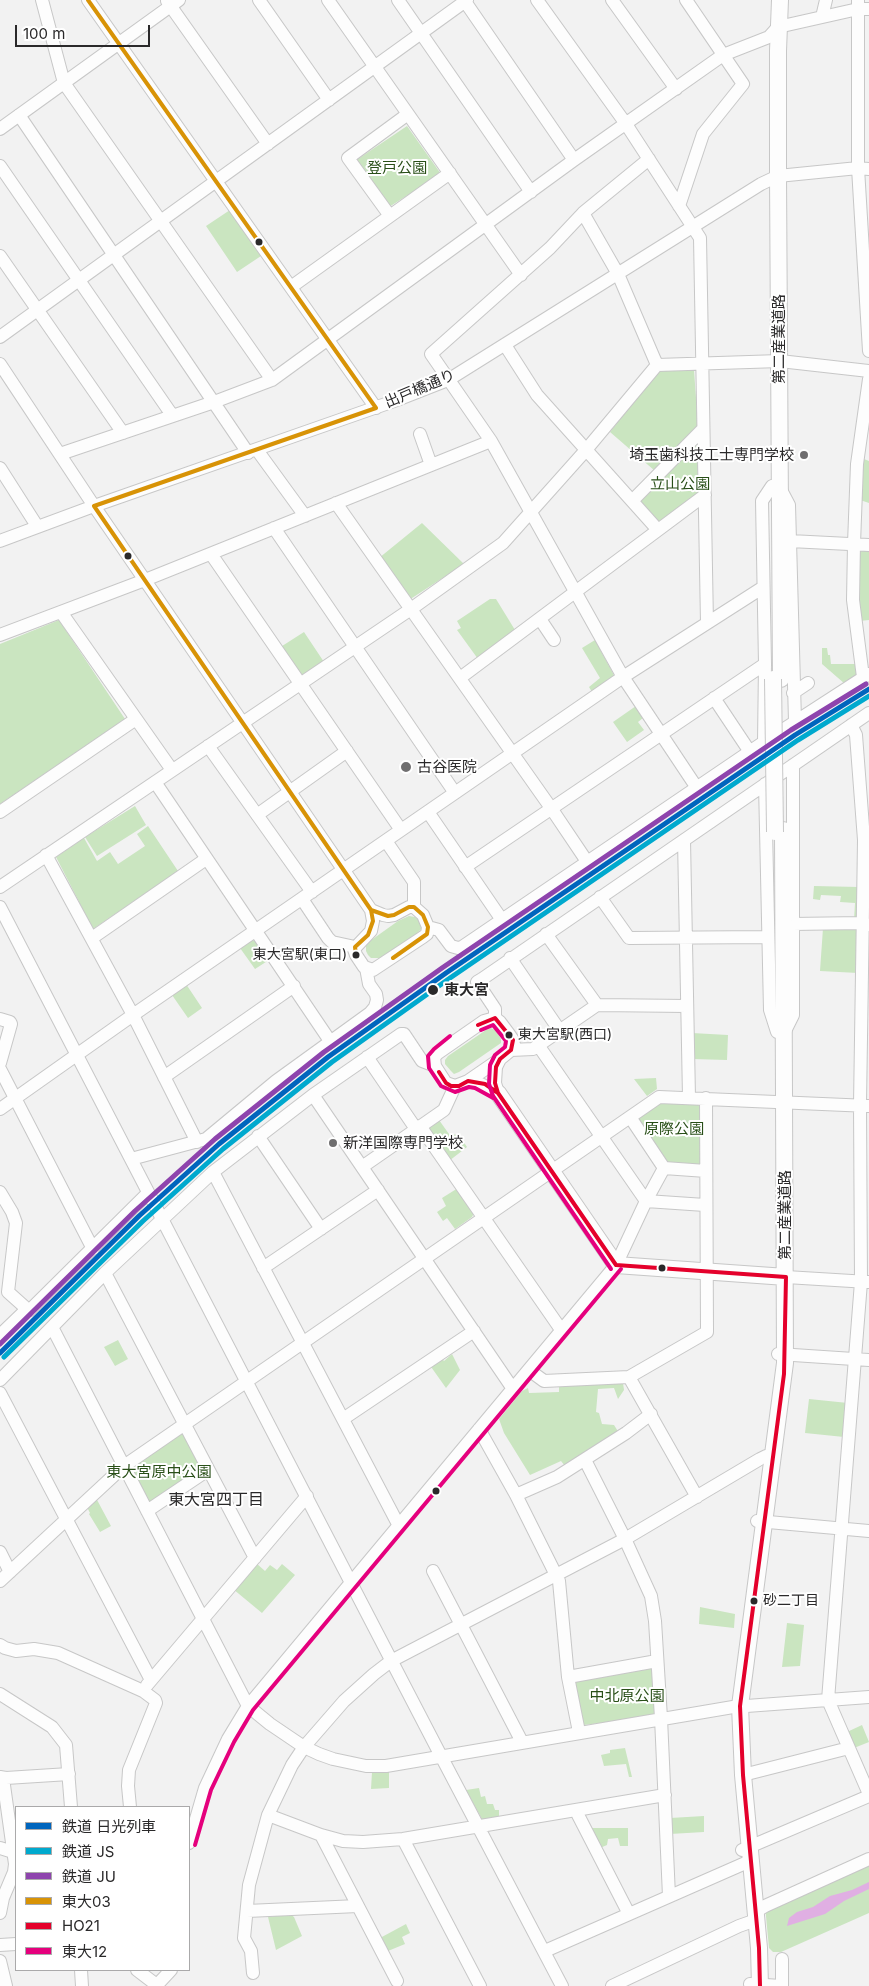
<!DOCTYPE html>
<meta charset="utf-8">
<style>
body{margin:0}
#map{position:relative;width:869px;height:1986px;overflow:hidden;background:#f2f2f2;font-family:Inter,"Noto Sans JP",sans-serif}
canvas{display:block}
.legend{position:absolute;left:15px;top:1806px;width:175px;height:165px;box-sizing:border-box;background:#fff;border:1px solid #aaa9aa;margin:0;padding:6px 9px;list-style:none;font-size:15px;color:#2a292a}
.legend li{display:flex;align-items:center;gap:10px;height:25px}
.legend b{width:25px;border:1px solid #aaa9aa}
.scale{position:absolute;left:15px;top:25px;width:135px;height:22px;box-sizing:border-box;border:2px solid #2a292a;border-top:0;padding-left:6px;font-size:15px;line-height:18px;white-space:nowrap;color:#2a292a;-webkit-text-stroke:4px #fff;paint-order:stroke}
</style>
<div id="map">
<canvas width="869" height="1986"></canvas>
<ul class="legend">
<li><b style="height:6px;background:#0065bd"></b>鉄道 日光列車</li>
<li><b style="height:6px;background:#00a9ce"></b>鉄道 JS</li>
<li><b style="height:6px;background:#8e44ad"></b>鉄道 JU</li>
<li><b style="height:6px;background:#d89306"></b>東大03</li>
<li><b style="height:6px;background:#e4002b"></b>HO21</li>
<li><b style="height:6px;background:#e5007d"></b>東大12</li>
</ul>
<div class="scale">100 m</div>
</div>
<script>
const ctx = document.querySelector('canvas').getContext('2d');
ctx.lineJoin = 'round';
function fillPath(path, color) {
  ctx.fillStyle = color;
  ctx.fill(path, 'evenodd');
}
function poly(rows) {
  const path = new Path2D();
  for (const r of rows) {
    path.moveTo(r[0], r[1]);
    for (let i = 2; i < r.length; i += 2) path.lineTo(r[i], r[i + 1]);
  }
  return path;
}
function trace(path, color, width, dash) {
  ctx.strokeStyle = color;
  ctx.lineWidth = width;
  ctx.lineCap = dash ? 'butt' : 'round';
  ctx.setLineDash(dash || []);
  ctx.stroke(path);
}
function write(font, color, halo, rows, align = 'center') {
  ctx.font = font + ' Inter,"Noto Sans JP",sans-serif';
  ctx.lineWidth = 4;
  ctx.setLineDash([]);
  ctx.textBaseline = 'middle';
  ctx.strokeStyle = halo;
  ctx.fillStyle = color;
  for (const [text, x, y, turn = 0] of rows) {
    ctx.save();
    ctx.translate(x, y);
    ctx.rotate((+turn || 0) * Math.PI / 180);
    ctx.textAlign = isNaN(turn) ? turn : align;
    if (halo) ctx.strokeText(text, 0, 0);
    ctx.fillText(text, 0, 0);
    ctx.restore();
  }
}
const green = poly([
 [407,126,441,174,389,207,355,161],
 [230,210,261,256,237,272,206,226],
 [694,370,698,426,655,471,610,432,658,371],
 [697,442,698,493,657,523,638,502],
 [864,459,869,461,869,503,857,499],
 [422,523,464,564,409,600,379,558],
 [858,548,869,549,869,620,859,621],
 [490,599,496,599,515,630,478,659,457,630,461,628,457,621],
 [59,620,125,719,0,804,0,644],
 [304,632,324,662,301,677,279,648],
 [595,640,615,677,592,692,589,687,600,678,582,648],
 [822,648,827,648,828,655,830,655,831,664,856,664,857,673,856,677,845,684,822,664],
 [636,706,643,718,638,722,644,730,627,742,613,722],
 [135,806,146,825,97,856,85,837],
 [148,826,178,871,93,929,56,857,84,838,97,861,110,852,118,864,145,846,137,834],
 [814,886,859,887,858,920,854,920,855,903,840,902,841,896,821,895,820,900,813,899],
 [409,916,415,917,420,921,421,929,416,935,380,958,371,958,368,955,366,951,366,946,370,941,398,921],
 [855,927,858,931,858,973,820,971,823,928],
 [252,940,255,941,269,960,255,969,240,948],
 [186,984,202,1008,188,1018,172,995],
 [491,1028,495,1030,498,1034,501,1039,501,1043,459,1072,454,1074,451,1071,445,1064,445,1060,448,1056,486,1030],
 [692,1033,728,1035,727,1060,692,1059],
 [656,1078,657,1089,647,1096,634,1079],
 [661,1101,700,1102,701,1167,667,1167,635,1119],
 [439,1120,449,1134,459,1135,467,1147,449,1161,428,1130,428,1127],
 [458,1188,474,1213,472,1217,455,1229,447,1218,443,1221,437,1212,446,1206,442,1198],
 [118,1340,128,1359,115,1366,104,1347],
 [452,1354,460,1370,446,1388,429,1364,440,1356,444,1361],
 [623,1383,624,1390,618,1399,614,1388,598,1389,596,1412,599,1413,602,1424,614,1425,619,1433,565,1466,561,1461,530,1475,504,1433,499,1419,522,1391,528,1388,529,1393,559,1392,559,1384],
 [809,1399,848,1403,844,1437,805,1433],
 [179,1432,184,1433,201,1466,199,1471,151,1504,129,1470],
 [96,1498,111,1526,100,1532,89,1514,90,1513,87,1507],
 [256,1563,265,1571,270,1565,277,1570,282,1564,295,1575,262,1613,233,1589],
 [700,1607,735,1614,734,1628,699,1624],
 [787,1623,804,1625,800,1666,782,1667],
 [652,1667,657,1716,584,1725,574,1680],
 [862,1725,869,1742,854,1748,847,1732],
 [625,1748,632,1777,629,1777,626,1764,604,1766,601,1755,610,1753,610,1750],
 [389,1770,389,1788,371,1789,372,1772],
 [479,1788,481,1797,485,1796,487,1804,493,1804,495,1810,499,1810,499,1818,483,1821,466,1790],
 [704,1816,704,1832,670,1834,670,1818],
 [591,1828,628,1828,628,1846,620,1846,618,1838,608,1839,607,1845,600,1848],
 [869,1859,869,1913,781,1952,773,1952,769,1948,765,1906],
 [290,1914,294,1917,302,1936,276,1950,268,1917],
 [406,1924,410,1933,402,1937,405,1944,388,1951,380,1938]
]);
const water = poly([
 [869,1882,869,1889,844,1901,825,1914,787,1926,789,1918,797,1912,813,1907,830,1896,852,1890]
]);
const minor = poly([
 [42,0,64,83,272,380],
 [88,0,376,408],
 [259,0,329,100],
 [328,0,521,275],
 [398,0,531,192],
 [464,0,574,160],
 [537,0,626,124,700,238,707,623],
 [612,0,676,89],
 [858,0,858,168,869,351],
 [167,1,268,144],
 [822,17,826,0],
 [19,115,248,453],
 [0,129,179,0],
 [649,159,583,213,550,248,431,354,491,441,623,677,697,788],
 [0,166,172,415],
 [679,206,703,134,743,84,686,0],
 [583,213,618,274,657,365],
 [390,216,348,158,408,114],
 [0,256,123,433],
 [291,287,450,173],
 [0,337,467,0],
 [505,345,537,395,658,530],
 [0,364,94,506,371,910,373,921,371,931,354,949,356,955,364,967,373,970,423,937,427,934,428,927,423,915,414,907,409,907,394,915,388,916,383,915,371,910],
 [420,434,431,465],
 [257,450,305,516],
 [60,454,214,402,272,380,574,160,723,55,769,37,778,27,858,9,869,9],
 [0,468,37,526],
 [780,488,789,505,795,721],
 [633,500,703,429],
 [336,503,551,808,588,863],
 [274,528,455,793],
 [0,541,94,506,397,400,448,380,761,184,778,176,858,168,869,169],
 [790,541,869,545],
 [211,554,401,830],
 [61,612,172,770],
 [540,619,554,640],
 [0,635,145,580,491,441],
 [863,677,853,600,854,544,857,464,869,379],
 [460,678,705,495],
 [793,693,808,683],
 [714,698,750,752],
 [851,725,856,735,864,840,860,1105,861,1282,828,1700,869,1794],
 [764,742,765,664,762,501,772,486],
 [208,746,312,892],
 [155,782,330,1041],
 [765,784,770,1010,777,1032],
 [0,812,136,719],
 [428,812,502,920],
 [257,815,347,751],
 [684,840,689,1097],
 [386,841,414,882,414,907],
 [46,855,133,1015,197,1142],
 [465,867,765,664],
 [0,887,411,609,503,543,586,450,657,365,780,361,869,371],
 [600,897,629,938,768,937],
 [302,899,328,938,332,942,355,947],
 [0,907,441,1756,562,1986],
 [792,924,862,923,869,925],
 [428,927,439,930,451,946,458,948,462,947,764,742,869,674],
 [546,934,597,1005],
 [92,938,206,859],
 [510,958,560,1031],
 [495,1018,495,1009,477,982,482,979,869,713],
 [495,1018,500,1022,509,1034,513,1040,514,1045,511,1050,500,1059,496,1067,495,1083,498,1093,477,1082,468,1081,455,1086,446,1083,435,1066,434,1057,438,1053,484,1021,495,1018],
 [0,1019,10,1022,11,1024,0,1063],
 [784,1033,793,1015,793,765],
 [538,1045,646,1201,705,1205],
 [511,1050,533,1049,597,1005,687,1006],
 [367,1057,416,1129],
 [0,1069,93,1249],
 [164,1077,294,986],
 [468,1081,500,1059],
 [313,1095,513,1389],
 [0,1109,133,1015,623,677,762,588],
 [630,1117,664,1168,706,1171],
 [420,1126,562,1331],
 [258,1136,321,1229],
 [131,1159,206,1139,276,1081,370,1013,375,1007,377,1000,376,994,369,984,366,968],
 [362,1167,444,1110,455,1086],
 [213,1172,398,1524],
 [0,1192,12,1212,16,1223,8,1292],
 [263,1268,378,1190],
 [105,1273,255,1558],
 [786,1277,868,1282],
 [8,1292,27,1309],
 [52,1327,248,1706,270,1724,304,1747,319,1754,333,1759,366,1766,386,1766,733,1707,869,1697],
 [0,1335,27,1309,30,1310,148,1193],
 [778,1354,869,1360],
 [529,1370,544,1381,629,1377,707,1332,706,1098],
 [629,1377,697,1497],
 [0,1380,105,1273,213,1172,313,1095,401,1034,404,1034,422,1061,435,1066],
 [0,1393,151,1680],
 [343,1419,474,1331],
 [479,1429,516,1495,559,1581,568,1677,579,1732],
 [585,1460,625,1539,651,1596,655,1621,661,1718,669,1896],
 [516,1495,557,1477,626,1433,651,1414],
 [147,1511,208,1470],
 [757,1521,869,1531],
 [0,1552,10,1572],
 [433,1571,522,1742],
 [0,1581,124,1466,659,1097,869,1106],
 [0,1645,5,1648,16,1651,34,1649,58,1653,143,1691,155,1700,156,1703,129,1770,128,1786,130,1807],
 [568,1677,657,1661],
 [147,1685,307,1496],
 [0,1694,52,1727,66,1745,71,1807],
 [743,1775,849,1748],
 [0,1777,6,1778,69,1774],
 [576,1811,629,1914],
 [268,1815,321,1835,343,1841,363,1842,403,1839,665,1795],
 [321,1835,397,1981],
 [403,1839,480,1986],
 [189,1843,205,1788,228,1739,248,1706,616,1265,646,1201,664,1168],
 [0,1848,13,1852],
 [742,1850,869,1796],
 [247,1911,358,1906],
 [755,1912,765,1906,869,1859],
 [0,1913,3,1898,14,1872,15,1864,3,1778],
 [0,1945,16,1944],
 [545,1951,750,1861],
 [0,1961,6,1986],
 [81,1970,82,1986],
 [137,1970,158,1986],
 [253,1973,251,1951,244,1938,249,1885,268,1815,292,1765,304,1747,344,1701,374,1674,391,1661,625,1539,760,1459,766,1456,773,1457],
 [750,1984,781,1986],
 [156,1986,171,1970],
 [612,1986,739,1926,756,1920],
 [782,1986,782,1959]
]);
const major = poly([
 [780,0,778,51,778,176,781,679],
 [498,1093,616,1265,786,1277],
 [760,1986,759,1948,743,1775,740,1706,785,1363,783,830]
]);
const majorBridge = poly([
 [773,679,775,832]
]);
const bus1 = poly([
 [88,0,376,408],
 [94,506,371,910,388,916,394,915,409,907,414,907,423,915,428,927,427,934,393,958],
 [94,506,376,408],
 [356,955,355,947,368,935,373,921,371,910,359,892]
]);
const bus2 = poly([
 [478,1025,495,1018,513,1040,511,1050,500,1059,496,1067,495,1083,498,1093,616,1265],
 [439,1072,446,1083,451,1086,459,1086,468,1081,485,1084,498,1093,509,1109],
 [616,1265,786,1277,784,1374,740,1706,743,1775,759,1948,760,1986]
]);
const bus3 = poly([
 [481,1030,493,1025,506,1041,505,1047,495,1055,490,1065,489,1084,493,1096,611,1269],
 [450,1036,434,1049,428,1056,429,1068,441,1086,455,1092,469,1087,475,1088,495,1099],
 [195,1845,211,1790,234,1742,253,1710,621,1269]
]);
const rail1 = poly([
 [0,1353,139,1216,219,1144,328,1057,446,973,795,735,869,689]
]);
const rail2 = poly([
 [4,1357,143,1221,223,1149,332,1062,450,978,798,740,869,696]
]);
const rail3 = poly([
 [0,1344,135,1211,215,1139,324,1052,442,968,791,730,866,684]
]);
const markers = [
 [259,242,4.5,"#2a292a"],
 [804,455,5,"#706f70"],
 [128,556,4.5,"#2a292a"],
 [406,767,6,"#706f70"],
 [356,955,4.5,"#2a292a"],
 [433,990,6,"#2a292a"],
 [509,1035,4.5,"#2a292a"],
 [333,1143,5,"#706f70"],
 [662,1268,4.5,"#2a292a"],
 [436,1491,4.5,"#2a292a"],
 [754,1601,4.5,"#2a292a"]
];
const busNames = [
 ["東大宮駅(東口)",347,955,"right"],
 ["東大宮駅(西口)",518,1035],
 ["砂二丁目",763,1601]
];
const parkNames = [
 ["登戸公園",397,168],
 ["立山公園",680,484],
 ["原際公園",674,1129],
 ["東大宮原中公園",159,1472],
 ["中北原公園",627,1696]
];
const streetNames = [
 ["第二産業道路",779,339,-90],
 ["出戸橋通り",420,389,-23],
 ["第二産業道路",785,1215,-90]
];
const poiNames = [
 ["埼玉歯科技工士専門学校",794,455,"right"],
 ["古谷医院",417,767],
 ["新洋国際専門学校",343,1143]
];
const stopNames = [
 ["東大宮",444,990]
];
const neighbourhoodNames = [
 ["東大宮四丁目",216,1500]
];
fillPath(green, '#cae5c0');
fillPath(water, '#e0afe3');
trace(minor, '#c7c7c7', 14);
trace(major, '#c7c7c7', 18);
trace(minor, '#fdfdfd', 12);
trace(major, '#fdfdfd', 16);
trace(majorBridge, '#c7c7c7', 18, []);
trace(majorBridge, '#fdfdfd', 16);
trace(bus1, '#d89306', 4);
trace(bus2, '#e4002b', 4);
trace(bus3, '#e5007d', 4);
trace(rail1, '#0065bd', 5);
trace(rail2, '#00a9ce', 5);
trace(rail3, '#8e44ad', 5);
for (const [x, y, r, color] of markers) {
  const dot = new Path2D();
  dot.arc(x, y, r, 0, 2 * Math.PI);
  ctx.fillStyle = color;
  ctx.fill(dot);
  trace(dot, '#fff', 2);
}
write('14px', '#2a292a', '#fff', busNames, 'left');
write('15px', '#294f18', '#fff', parkNames);
write('15px', '#2a292a', '#fff', streetNames);
write('15px', '#2a292a', '#fff', poiNames, 'left');
write('bold 15px', '#2a292a', '#fff', stopNames, 'left');
write('16px', '#2a292a', '#fff', neighbourhoodNames);
</script>
